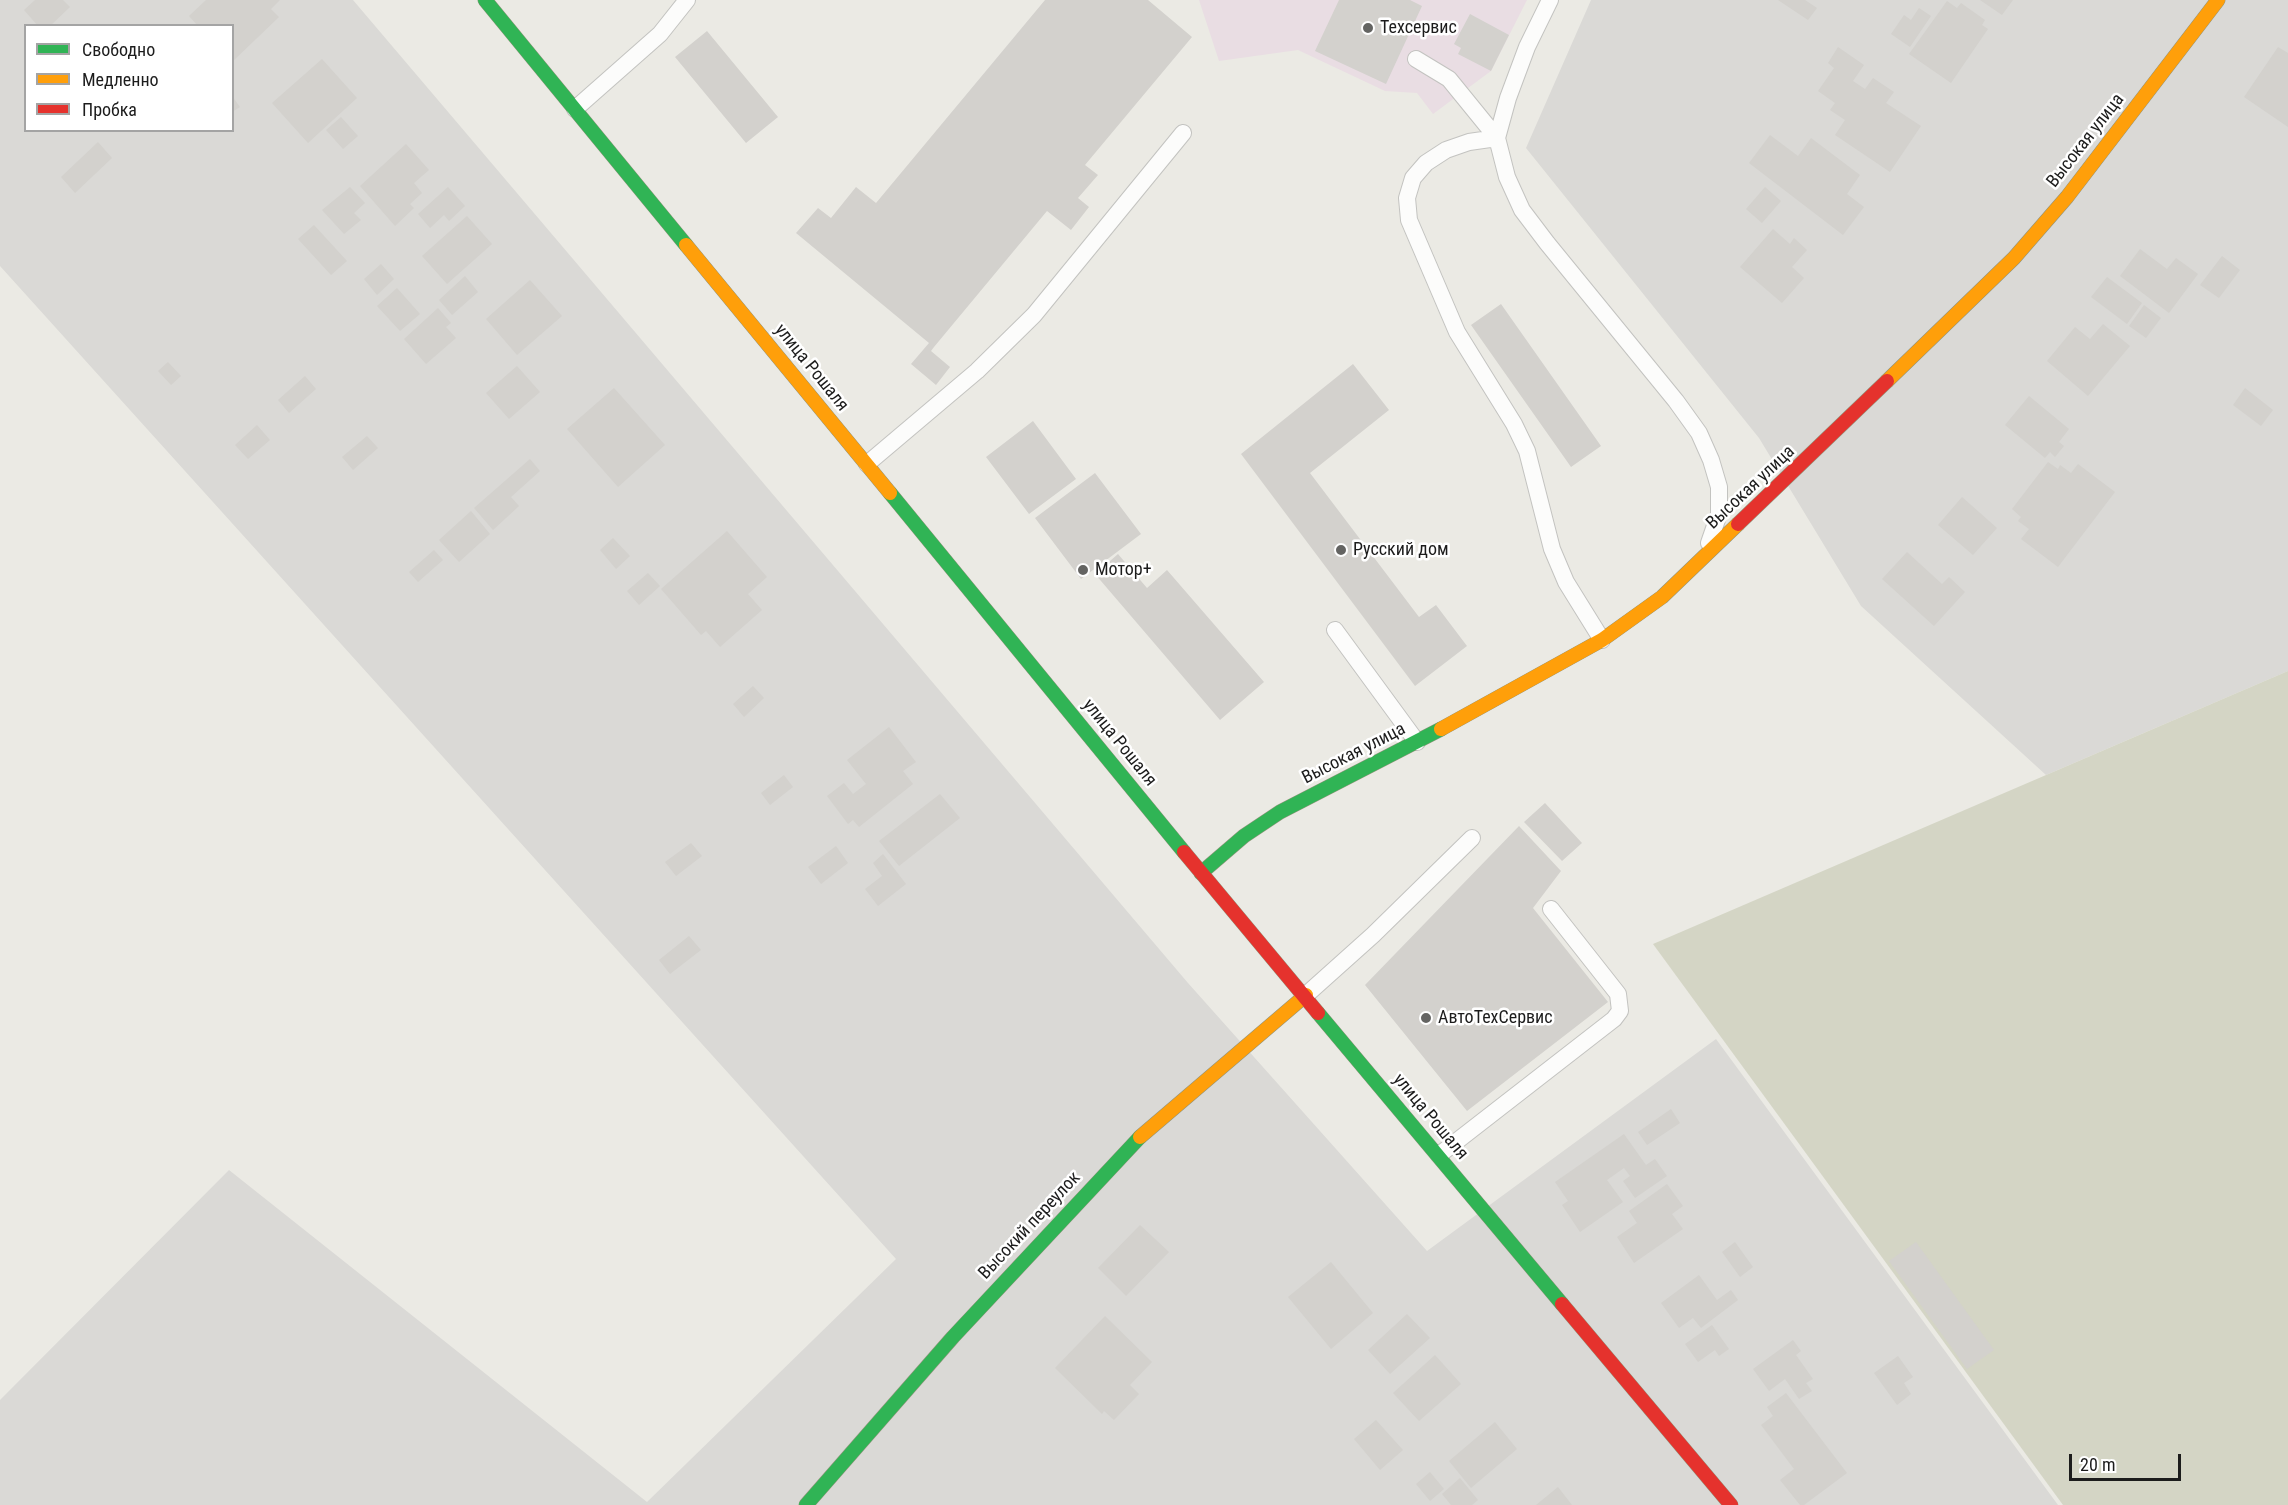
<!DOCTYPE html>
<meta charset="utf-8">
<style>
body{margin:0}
#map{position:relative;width:2288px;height:1505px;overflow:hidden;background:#ebeae4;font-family:"Roboto Condensed",sans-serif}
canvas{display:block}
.legend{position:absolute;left:24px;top:24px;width:210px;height:108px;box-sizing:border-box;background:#fff;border:2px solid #a4a4a4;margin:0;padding:8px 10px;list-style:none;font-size:18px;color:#1c1c1c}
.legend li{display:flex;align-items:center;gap:12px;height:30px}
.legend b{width:30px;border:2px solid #a4a4a4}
.scale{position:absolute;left:2069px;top:1454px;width:112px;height:27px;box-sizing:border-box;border:3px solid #1c1c1c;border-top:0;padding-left:8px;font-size:18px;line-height:21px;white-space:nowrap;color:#1c1c1c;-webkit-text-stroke:4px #fff;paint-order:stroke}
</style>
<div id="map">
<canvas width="2288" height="1505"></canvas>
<ul class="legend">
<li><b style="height:8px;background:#30b455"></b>Свободно</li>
<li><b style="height:8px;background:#ff9f0a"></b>Медленно</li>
<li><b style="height:8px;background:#e5322d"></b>Пробка</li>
</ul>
<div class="scale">20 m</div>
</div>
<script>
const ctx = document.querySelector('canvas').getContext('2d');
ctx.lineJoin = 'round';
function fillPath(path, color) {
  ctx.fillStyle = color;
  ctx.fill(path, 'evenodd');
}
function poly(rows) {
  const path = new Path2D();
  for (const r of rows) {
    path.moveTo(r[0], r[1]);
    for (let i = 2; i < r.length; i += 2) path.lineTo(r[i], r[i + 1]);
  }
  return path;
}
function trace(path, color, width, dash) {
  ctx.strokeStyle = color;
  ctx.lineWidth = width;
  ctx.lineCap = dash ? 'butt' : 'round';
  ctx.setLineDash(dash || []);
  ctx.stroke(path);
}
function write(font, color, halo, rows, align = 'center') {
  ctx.font = font + ' "Roboto Condensed",sans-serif';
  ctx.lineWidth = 5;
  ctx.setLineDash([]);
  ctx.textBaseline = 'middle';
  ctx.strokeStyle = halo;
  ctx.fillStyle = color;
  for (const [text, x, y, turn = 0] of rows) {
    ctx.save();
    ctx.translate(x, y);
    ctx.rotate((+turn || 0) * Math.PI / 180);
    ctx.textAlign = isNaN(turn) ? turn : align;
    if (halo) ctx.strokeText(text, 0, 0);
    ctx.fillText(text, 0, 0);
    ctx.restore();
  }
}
const residential = poly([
 [0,0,353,0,1188,983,1427,1251,1716,1039,2058,1505,0,1505,0,1400,229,1170,647,1502,896,1259,0,266],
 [26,26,232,26,232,130,26,130],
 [1591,0,2288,0,2288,671,2046,775,1861,606,1759,438,1526,148]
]);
const industrial = poly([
 [1199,0,1527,0,1491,71,1433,114,1417,93,1385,91,1298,50,1219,61]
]);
const construction = poly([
 [2288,671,2288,1505,2063,1505,1653,944]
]);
const building = poly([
 [35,0,63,0,70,7,50,26,38,26,24,10],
 [206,0,280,0,271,9,279,17,232,62,232,26,198,26,189,16],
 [1045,0,1148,0,1192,37,1085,165,1098,175,1078,198,1089,207,1071,230,1047,211,934,347,931,351,950,367,936,385,911,364,929,343,796,233,818,208,831,218,856,187,876,203],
 [1339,0,1410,0,1422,6,1386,84,1315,51],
 [1778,0,1805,0,1817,8,1808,20],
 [1980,0,2013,0,2002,15],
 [1947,1,1957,8,1961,3,1985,20,1982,25,1988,29,1951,83,1909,54],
 [1919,8,1931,16,1910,47,1891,34,1904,15,1911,20],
 [1470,14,1509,35,1491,71,1458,54,1461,48,1454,44],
 [707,31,778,117,746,143,675,57],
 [1838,47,1864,65,1853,81,1865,89,1873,78,1894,92,1886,103,1921,126,1890,172,1835,135,1845,120,1830,110,1835,103,1818,91,1834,68,1828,63],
 [2278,47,2288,53,2288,127,2244,97],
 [322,59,357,98,308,143,272,103],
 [232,96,240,107,232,112],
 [341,117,358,136,343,149,326,130],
 [1770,135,1798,156,1811,138,1860,175,1847,194,1864,207,1843,235,1749,163],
 [98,142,112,158,75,193,61,177],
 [406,144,429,170,414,183,422,193,410,204,414,208,395,226,360,186],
 [350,187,365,203,354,213,361,220,344,234,322,210],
 [448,187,465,206,449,221,444,215,430,228,418,214],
 [1765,187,1781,201,1762,223,1746,209],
 [467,216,492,244,447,284,422,256],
 [314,225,347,261,331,275,298,239],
 [1773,229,1790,244,1794,238,1807,250,1792,267,1804,278,1782,303,1740,267],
 [2140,249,2167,269,2176,258,2198,274,2169,313,2120,276],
 [2222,256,2240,270,2219,298,2200,285],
 [381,264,394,279,377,295,364,279],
 [465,276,478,292,452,315,439,300],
 [2107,277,2142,303,2127,324,2091,297],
 [530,280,562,316,517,355,486,319],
 [397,288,420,314,400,331,377,306],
 [1501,304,1601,446,1571,467,1471,325],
 [2144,305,2161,318,2146,338,2129,326],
 [438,308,451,323,446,327,456,338,426,364,404,339],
 [2103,324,2130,346,2088,396,2047,361,2075,327,2090,339],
 [168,362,181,376,171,385,158,371],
 [1353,364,1389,410,1310,473,1419,617,1436,605,1467,646,1415,686,1241,454],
 [517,366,540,392,509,419,486,393],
 [305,376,316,389,289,413,278,400],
 [614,388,665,445,618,487,567,429],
 [2245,388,2273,410,2261,426,2233,405],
 [2029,396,2069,429,2059,442,2064,446,2055,457,2050,452,2045,458,2005,425],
 [1033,421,1076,479,1029,514,986,457],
 [257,425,270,440,248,459,235,445],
 [367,436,378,448,353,470,342,457],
 [530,459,540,471,511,497,519,506,493,530,474,508],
 [2048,462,2058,469,2060,465,2071,473,2078,464,2115,492,2058,567,2021,539,2029,529,2018,521,2021,517,2012,509],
 [1095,473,1141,534,1081,579,1035,518],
 [1962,497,1997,528,1973,555,1938,525],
 [471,511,490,534,459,562,439,540],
 [727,531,767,577,748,594,762,610,720,647,706,631,701,635,661,589],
 [613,538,630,556,616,569,600,550],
 [434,550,443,560,418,582,409,572],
 [1907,552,1942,584,1949,577,1965,592,1934,626,1882,579],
 [1118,554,1147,588,1167,570,1264,682,1220,720,1095,574],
 [648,573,660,586,639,605,627,591],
 [753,686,764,698,744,717,733,704],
 [889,727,916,762,903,771,913,784,859,827,853,820,848,824,827,796,844,783,853,794,866,784,847,760],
 [784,775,793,787,770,805,761,793],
 [940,794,960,818,899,866,879,841],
 [1545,803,1582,843,1562,861,1524,822],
 [1519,826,1561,871,1533,908,1608,1002,1467,1111,1365,985],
 [691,843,702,856,676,876,665,862],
 [836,846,848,863,821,884,808,867],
 [883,854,906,884,878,906,865,889,882,876,873,863],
 [689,936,701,950,670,974,659,960],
 [1671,1109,1680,1123,1647,1145,1638,1132],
 [1624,1134,1646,1165,1655,1159,1667,1176,1635,1198,1623,1181,1630,1176,1624,1168,1607,1180,1623,1202,1580,1232,1562,1205,1568,1201,1555,1182],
 [1667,1184,1683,1206,1672,1214,1683,1229,1634,1263,1617,1237,1637,1223,1629,1211],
 [1140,1225,1169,1252,1126,1296,1098,1268],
 [1735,1242,1753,1267,1740,1277,1722,1252],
 [1916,1242,1994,1350,1967,1369,1889,1261],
 [1331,1262,1373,1313,1331,1349,1288,1297],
 [1699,1275,1717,1300,1731,1290,1738,1300,1701,1328,1693,1318,1679,1328,1661,1303],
 [1407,1314,1430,1338,1390,1374,1368,1350],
 [1105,1316,1152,1362,1130,1385,1139,1394,1114,1420,1104,1411,1102,1414,1055,1368],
 [1712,1325,1729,1349,1719,1356,1715,1350,1698,1362,1685,1344],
 [1793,1340,1801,1351,1796,1355,1813,1379,1806,1383,1812,1391,1799,1399,1785,1379,1769,1391,1753,1369],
 [1435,1355,1461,1384,1419,1421,1393,1393],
 [1898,1356,1913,1377,1904,1383,1911,1394,1897,1405,1874,1373],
 [1786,1393,1847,1473,1804,1505,1800,1505,1780,1480,1794,1469,1761,1425,1773,1416,1767,1407],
 [1376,1420,1403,1450,1380,1470,1354,1439],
 [1495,1422,1517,1449,1471,1488,1449,1461],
 [1430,1472,1444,1489,1430,1501,1416,1484],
 [1460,1478,1478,1500,1472,1505,1451,1505,1442,1494],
 [1558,1487,1572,1505,1536,1505]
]);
const lane = poly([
 [1550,0,1527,47,1508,98,1497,138,1507,177,1522,210,1547,243,1676,401,1699,433,1711,460,1719,487,1719,514,1709,543],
 [1416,59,1449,79,1497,138,1469,142,1446,150,1426,163,1413,178,1407,198,1409,220,1457,332,1514,424,1527,451,1552,549,1566,582,1602,640],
 [575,109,660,34,687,0],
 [867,464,977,371,1034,315,1183,133],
 [1335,630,1417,742],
 [1306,995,1373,935,1472,838],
 [1439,1155,1614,1019,1620,1011,1618,994,1551,909]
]);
const fast = poly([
 [485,0,686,245],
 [890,493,1184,852],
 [1201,873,1244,836,1280,812,1441,729],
 [1318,1013,1562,1304],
 [806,1505,953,1337,1140,1137]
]);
const slow = poly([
 [686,245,890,493],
 [1887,381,2014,258,2067,197,2218,0],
 [1441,729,1602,640,1662,597,1738,524],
 [1140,1137,1306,995]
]);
const jam = poly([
 [1738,524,1887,381],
 [1184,852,1318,1013],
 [1562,1304,1731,1505]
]);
const markers = [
 [1368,28,6,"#646462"],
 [1341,550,6,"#646462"],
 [1083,570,6,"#646462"],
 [1426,1018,6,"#646462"]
];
const poiNames = [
 ["Техсервис",1380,28],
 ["Русский дом",1353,550],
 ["Мотор+",1095,570],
 ["АвтоТехСервис",1438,1018]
];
const streetNames = [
 ["Высокая улица",2086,141,-52],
 ["улица Рошаля",811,368,51],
 ["Высокая улица",1751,488,-43],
 ["улица Рошаля",1119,743,51],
 ["Высокая улица",1354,754,-27],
 ["улица Рошаля",1430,1117,50],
 ["Высокий переулок",1030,1226,-47]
];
fillPath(residential, '#dad9d6');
fillPath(industrial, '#e9dde3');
fillPath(construction, '#d4d5c5');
fillPath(building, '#d3d1cd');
trace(lane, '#c3c3c0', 18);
trace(fast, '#92957c', 15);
trace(slow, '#92957c', 15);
trace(jam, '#92957c', 15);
trace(lane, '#fcfcfb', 16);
trace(fast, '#30b455', 14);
trace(slow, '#ff9f0a', 14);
trace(jam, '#e5322d', 14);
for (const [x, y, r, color] of markers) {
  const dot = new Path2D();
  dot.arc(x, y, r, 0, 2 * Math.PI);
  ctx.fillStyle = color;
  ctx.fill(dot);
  trace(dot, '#fff', 2);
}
write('18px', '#1c1c1c', '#fff', poiNames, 'left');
write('18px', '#1c1c1c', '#fff', streetNames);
</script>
